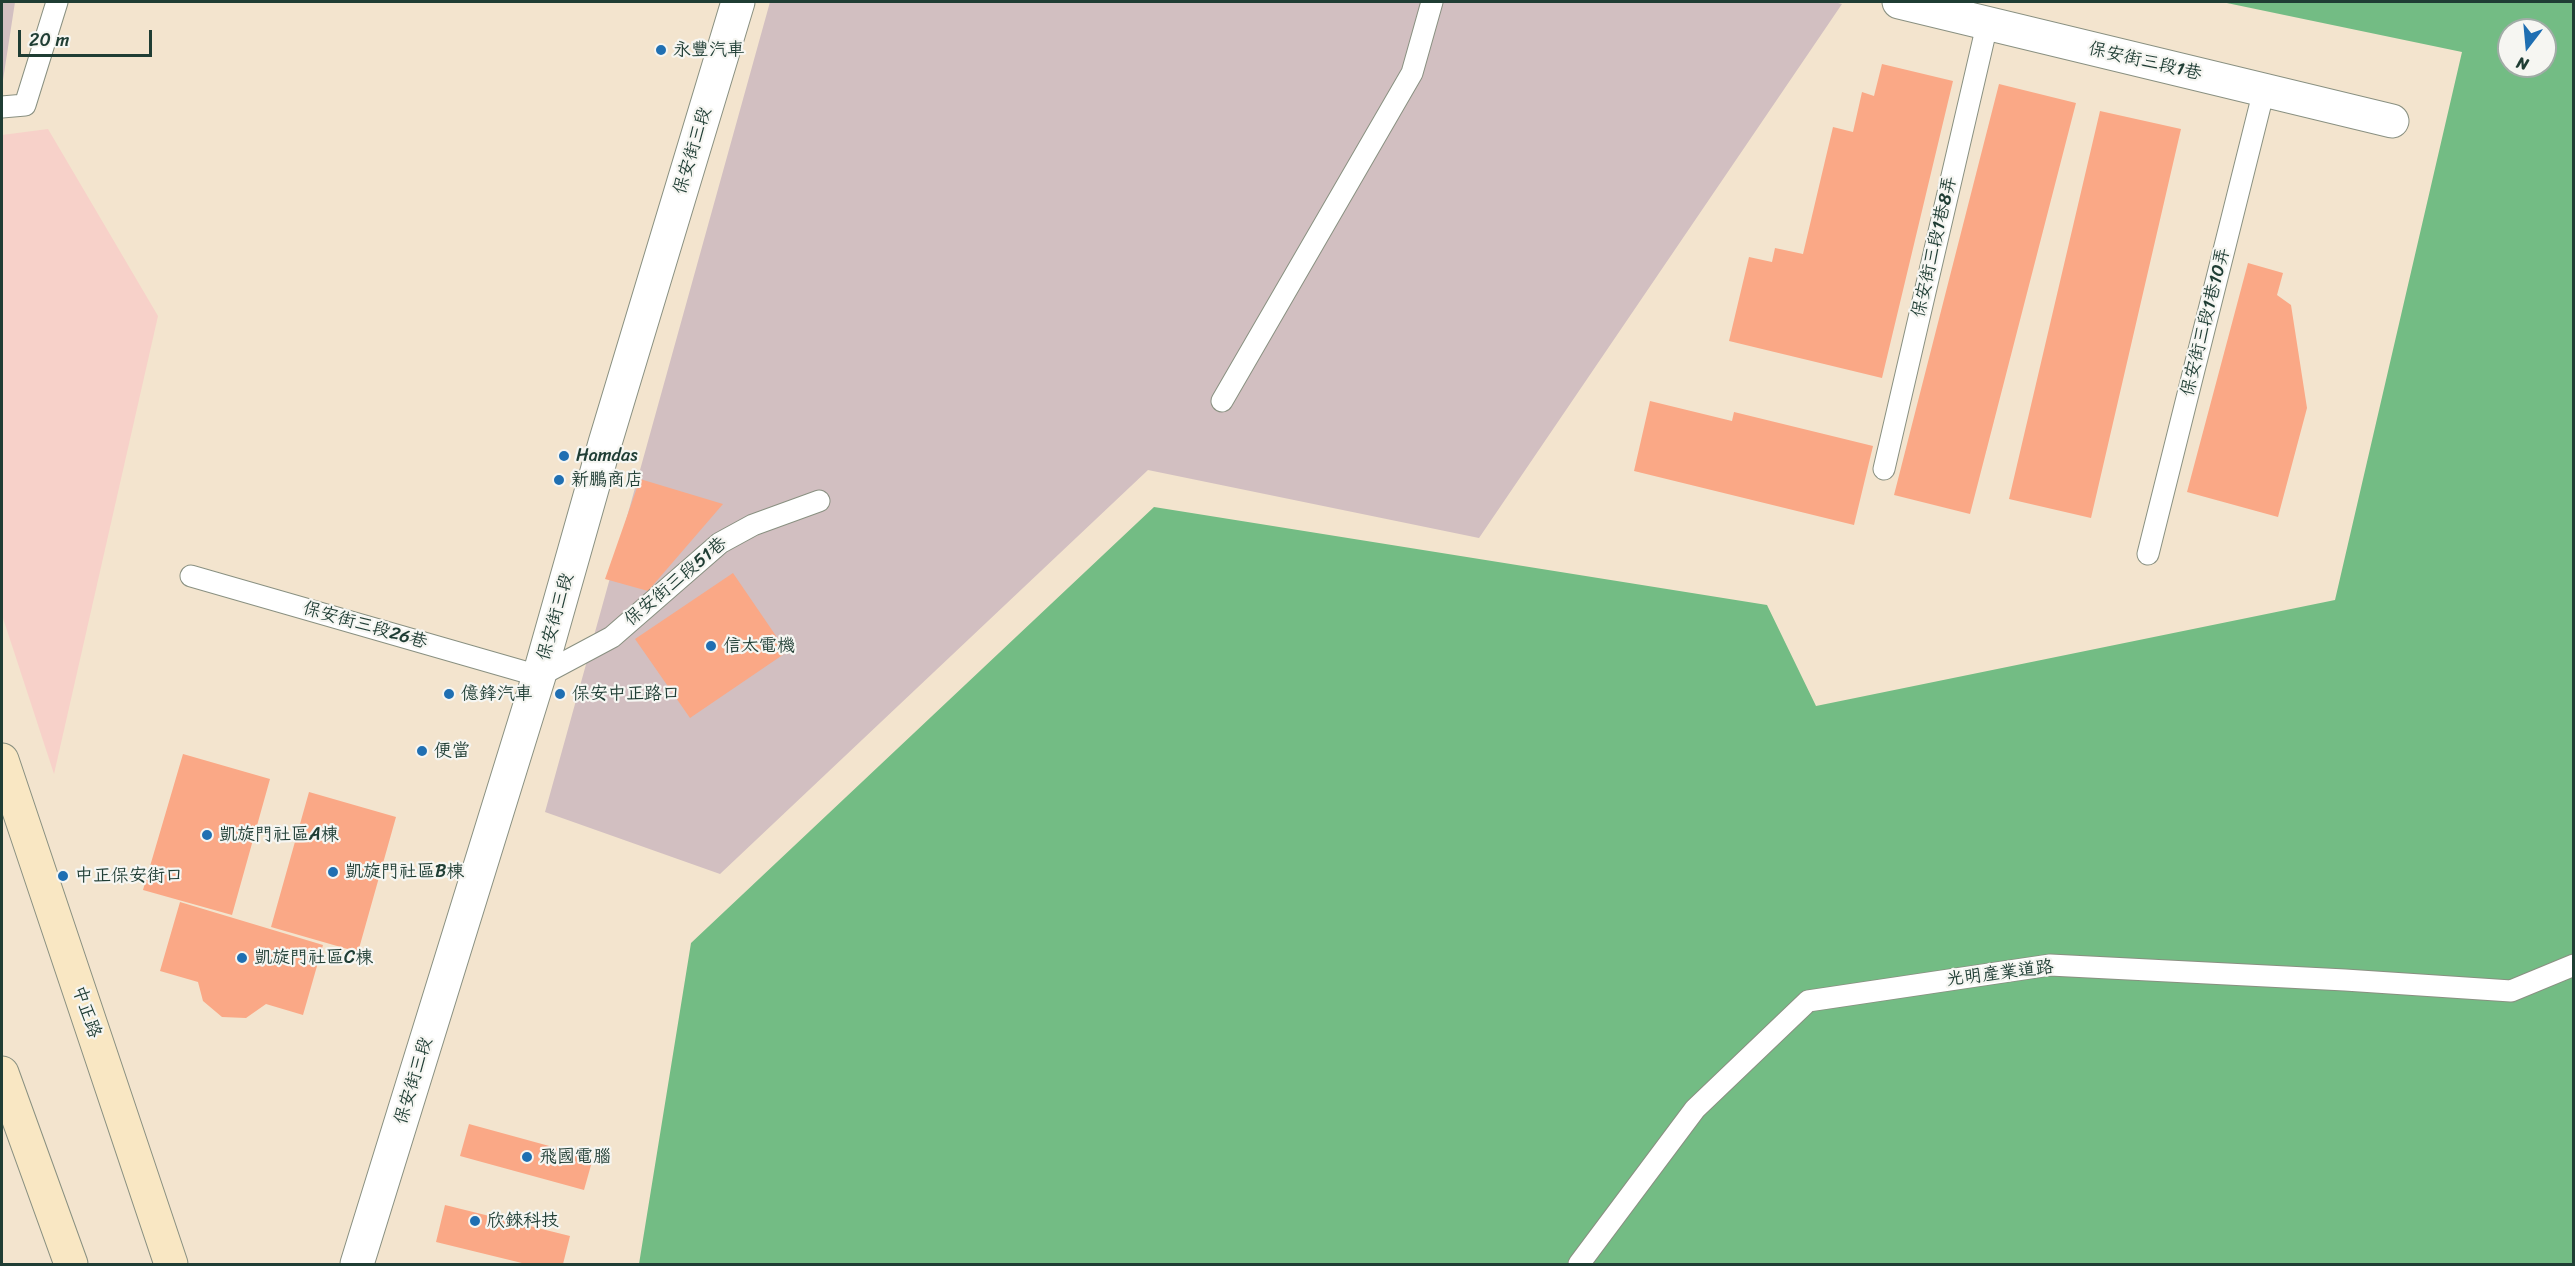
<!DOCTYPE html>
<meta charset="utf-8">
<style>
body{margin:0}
#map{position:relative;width:2575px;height:1266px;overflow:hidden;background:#f3e4ce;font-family:Sriracha,sans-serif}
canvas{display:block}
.frame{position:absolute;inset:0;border:3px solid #1f3d34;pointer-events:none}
.north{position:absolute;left:2497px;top:18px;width:60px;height:60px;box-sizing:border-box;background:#f6f6f2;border:2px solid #a0aca6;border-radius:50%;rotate:196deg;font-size:16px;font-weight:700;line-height:24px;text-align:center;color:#1f3d34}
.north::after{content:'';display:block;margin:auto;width:21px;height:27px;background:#1f6fb2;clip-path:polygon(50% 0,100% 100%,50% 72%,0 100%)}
.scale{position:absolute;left:18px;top:30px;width:134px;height:27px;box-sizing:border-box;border:3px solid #1f3d34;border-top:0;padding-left:8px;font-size:18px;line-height:21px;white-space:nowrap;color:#1f3d34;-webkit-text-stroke:4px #f6f6f2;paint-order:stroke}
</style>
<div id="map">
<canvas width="2575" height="1266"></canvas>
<div class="frame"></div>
<div class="north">N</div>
<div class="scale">20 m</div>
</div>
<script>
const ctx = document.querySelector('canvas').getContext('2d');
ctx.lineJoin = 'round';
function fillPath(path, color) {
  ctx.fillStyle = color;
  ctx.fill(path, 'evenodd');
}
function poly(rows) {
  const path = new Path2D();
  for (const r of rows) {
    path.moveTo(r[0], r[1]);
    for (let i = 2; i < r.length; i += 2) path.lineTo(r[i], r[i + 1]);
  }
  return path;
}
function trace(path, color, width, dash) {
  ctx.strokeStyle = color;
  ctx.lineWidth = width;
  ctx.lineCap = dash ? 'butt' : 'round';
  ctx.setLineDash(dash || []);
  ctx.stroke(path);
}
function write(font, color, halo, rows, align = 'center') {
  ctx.font = font + ' Sriracha,"LXGW WenKai TC",sans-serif';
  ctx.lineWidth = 4.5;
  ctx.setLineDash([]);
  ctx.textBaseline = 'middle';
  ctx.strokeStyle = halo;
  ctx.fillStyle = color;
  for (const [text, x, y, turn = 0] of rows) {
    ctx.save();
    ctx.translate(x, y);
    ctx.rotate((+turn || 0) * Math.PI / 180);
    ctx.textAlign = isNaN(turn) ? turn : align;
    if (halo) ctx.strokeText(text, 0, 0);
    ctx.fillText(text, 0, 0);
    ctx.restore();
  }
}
const built = poly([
 [48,129,158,316,54,774,2,615,2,135]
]);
const industrial = poly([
 [2,2,15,2,3,80,2,80],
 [770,2,1834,2,1842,4,1479,538,1148,470,720,874,545,812]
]);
const forest = poly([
 [2222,2,2573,2,2573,1264,639,1264,691,943,1154,507,1767,605,1816,706,2335,600,2462,52],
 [2509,30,2545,30,2545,66,2509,66]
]);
const building = poly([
 [1882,64,1953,81,1882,378,1729,341,1749,257,1772,262,1775,248,1803,254,1833,127,1853,132,1862,92,1874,96],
 [1999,84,2076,103,1970,514,1894,495],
 [2100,111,2181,129,2091,518,2009,499],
 [2248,263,2283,273,2277,295,2291,305,2307,408,2278,517,2187,492],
 [1650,401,1732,421,1734,412,1873,446,1854,525,1634,471],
 [640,479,723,504,648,591,605,579],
 [733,573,787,652,690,718,635,639],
 [183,754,270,779,232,915,143,890],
 [309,792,396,817,358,952,271,927],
 [180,902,323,945,303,1015,266,1004,246,1018,222,1017,203,1001,198,982,160,971],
 [469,1124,593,1158,584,1190,460,1156],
 [445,1205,570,1236,563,1264,526,1264,436,1242]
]);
const service = poly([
 [2,107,25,105,57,2],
 [1222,401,1412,73,1432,2],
 [1884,469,1987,25],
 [2148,554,2264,90],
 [191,576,539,676,612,637,720,543,753,525,819,501],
 [1579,1264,1695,1109,1808,1001,2050,965,2345,980,2511,991,2574,965]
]);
const minor = poly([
 [1899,2,2392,121]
]);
const tertiary = poly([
 [357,1264,539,676,605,443,738,2]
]);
const secondary = poly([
 [2,760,171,1264],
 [2,1073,71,1264]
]);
const markers = [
 [661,50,6,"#1f6fb2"],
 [564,456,6,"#1f6fb2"],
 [559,480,6,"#1f6fb2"],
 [711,646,6,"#1f6fb2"],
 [449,694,6,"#1f6fb2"],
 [560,694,6,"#1f6fb2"],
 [422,751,6,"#1f6fb2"],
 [207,835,6,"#1f6fb2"],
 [333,872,6,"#1f6fb2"],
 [63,876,6,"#1f6fb2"],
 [242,958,6,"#1f6fb2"],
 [527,1157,6,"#1f6fb2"],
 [475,1221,6,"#1f6fb2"]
];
const poiNames = [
 ["永豐汽車",673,50],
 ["Hamdas",576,456],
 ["新鵬商店",571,480],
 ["信太電機",723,646],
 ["億鋒汽車",461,694],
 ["保安中正路口",572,694],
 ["便當",434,751],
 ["凱旋門社區A棟",219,835],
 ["凱旋門社區B棟",345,872],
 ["中正保安街口",75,876],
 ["凱旋門社區C棟",254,958],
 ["飛國電腦",539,1157],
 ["欣錸科技",487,1221]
];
const streetNames = [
 ["保安街三段1巷",2145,62,13],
 ["保安街三段",693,151,-73],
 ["保安街三段1巷8弄",1935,247,-77],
 ["保安街三段1巷10弄",2206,322,-76],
 ["保安街三段51巷",676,582,-40],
 ["保安街三段",556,617,-74],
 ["保安街三段26巷",365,626,16],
 ["光明產業道路",2000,974,-7],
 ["中正路",86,1012,71],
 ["保安街三段",414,1081,-73]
];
fillPath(built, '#f7d1c9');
fillPath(industrial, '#d2bfc1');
fillPath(forest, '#73bc84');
fillPath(building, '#faa886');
trace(service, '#899081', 23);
trace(minor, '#899081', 35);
trace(tertiary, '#899081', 35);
trace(secondary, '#899081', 35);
trace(service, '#fff', 21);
trace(minor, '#fff', 33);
trace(tertiary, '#fff', 33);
trace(secondary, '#f9e7c3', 33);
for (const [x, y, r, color] of markers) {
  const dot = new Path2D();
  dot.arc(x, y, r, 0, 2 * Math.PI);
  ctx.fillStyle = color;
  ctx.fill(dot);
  trace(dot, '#f6f6f2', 2);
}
write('18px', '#1f3d34', '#f6f6f2', poiNames, 'left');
write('18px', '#1f3d34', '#f6f6f2', streetNames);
</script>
